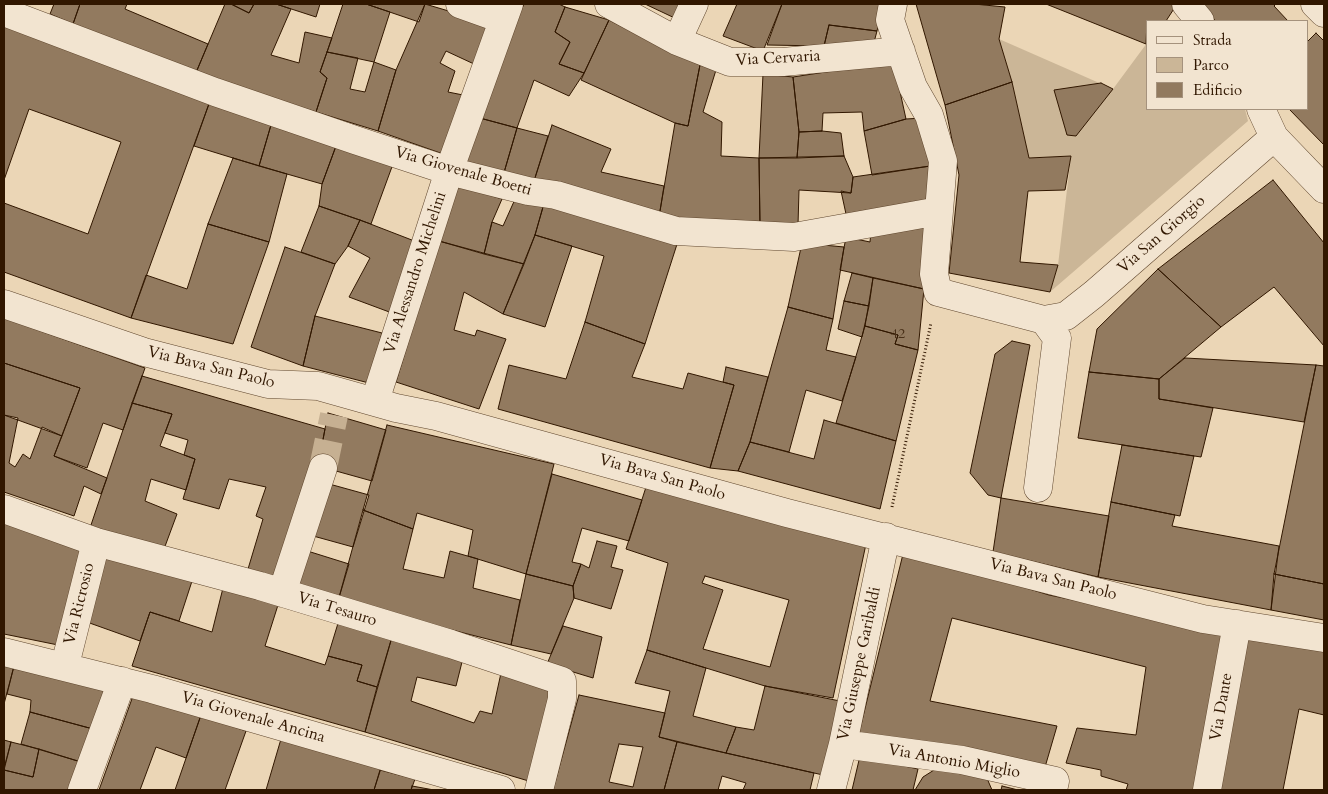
<!DOCTYPE html>
<style>
body{margin:0}
#map{position:relative;width:1328px;height:794px;overflow:hidden;background:#ebd6b6;font-family:Cardo,serif}
canvas{display:block}
.frame{position:absolute;inset:0;border:5px solid #311700;pointer-events:none}
.legend{position:absolute;left:1146px;top:20px;width:162px;height:90px;box-sizing:border-box;background:#f2e4d0;border:1px solid #a5927d;margin:0;padding:6px 9px;list-style:none;font-size:15px;color:#311700}
.legend li{display:flex;align-items:center;gap:10px;height:25px}
.legend b{width:25px;border:1px solid #a5927d}
</style>
<div id="map">
<canvas width="1328" height="794"></canvas>
<div class="frame"></div>
<ul class="legend">
<li><b style="height:6px;background:#f2e4d0"></b>Strada</li>
<li><b style="height:14px;background:#cbb697"></b>Parco</li>
<li><b style="height:14px;background:#927a5f"></b>Edificio</li>
</ul>
</div>
<script>
const ctx = document.querySelector('canvas').getContext('2d');
ctx.lineJoin = 'round';
function fillPath(path, color) {
  ctx.fillStyle = color;
  ctx.fill(path, 'evenodd');
}
function poly(rows) {
  const path = new Path2D();
  for (const r of rows) {
    path.moveTo(r[0], r[1]);
    for (let i = 2; i < r.length; i += 2) path.lineTo(r[i], r[i + 1]);
  }
  return path;
}
function trace(path, color, width, dash) {
  ctx.strokeStyle = color;
  ctx.lineWidth = width;
  ctx.lineCap = dash ? 'butt' : 'round';
  ctx.setLineDash(dash || []);
  ctx.stroke(path);
}
function write(font, color, halo, rows, align = 'center') {
  ctx.font = font + ' Cardo,serif';
  ctx.lineWidth = 4;
  ctx.setLineDash([]);
  ctx.textBaseline = 'middle';
  ctx.strokeStyle = halo;
  ctx.fillStyle = color;
  for (const [text, x, y, turn = 0] of rows) {
    ctx.save();
    ctx.translate(x, y);
    ctx.rotate((+turn || 0) * Math.PI / 180);
    ctx.textAlign = isNaN(turn) ? turn : align;
    if (halo) ctx.strokeText(text, 0, 0);
    ctx.fillText(text, 0, 0);
    ctx.restore();
  }
}
const green = poly([
 [999,39,1113,89,1147,43,1147,109,1245,109,1248,121,1050,292,1058,265,1071,156,1029,158,1012,82]
]);
const building = poly([
 [54,4,80,4,73,24,50,14,54,4],
 [80,4,127,4,125,9,208,44,195,75,73,24,80,4],
 [225,4,231,4,249,13,254,4,276,4,291,9,271,55,299,63,305,32,332,38,320,72,327,78,316,112,195,75,225,4],
 [231,4,254,4,249,13,231,4],
 [276,4,320,4,316,17,276,4],
 [343,4,366,4,390,12,374,62,327,52,343,4],
 [366,4,425,4,419,22,366,4],
 [425,4,489,23,474,64,446,51,440,63,455,71,448,92,463,95,446,155,378,131,396,70,425,4],
 [524,4,559,4,565,7,555,32,570,42,559,64,584,73,569,96,534,80,517,128,476,117,494,70,524,4],
 [645,4,688,4,681,21,645,4],
 [737,4,782,4,763,51,723,36,737,4],
 [782,4,883,4,877,31,829,25,824,46,767,45,782,4],
 [916,4,974,4,1005,7,999,39,1012,82,945,105,916,4],
 [1046,4,1177,4,1166,21,1147,21,1146,44,1046,4],
 [1197,4,1276,4,1274,6,1288,21,1216,21,1197,4],
 [565,7,609,20,584,73,559,64,570,42,555,32,565,7],
 [609,20,700,65,688,126,675,123,581,80,609,20],
 [829,25,877,31,872,50,824,46,829,25],
 [4,26,210,101,131,318,4,272,4,203,88,234,121,142,29,109,4,180,4,26],
 [1316,33,1324,41,1324,145,1289,109,1307,109,1307,42,1316,33],
 [327,52,358,58,350,89,365,92,374,62,396,70,378,131,316,112,327,78,320,72,327,52],
 [892,55,906,119,864,131,862,112,823,113,822,131,799,132,793,77,832,71,892,55],
 [700,65,716,70,703,112,722,122,721,156,759,158,760,226,659,217,675,123,688,126,700,65],
 [763,74,793,77,799,132,797,158,759,158,763,74],
 [1012,82,1029,158,1071,156,1065,190,1028,191,1020,262,1058,265,1050,292,949,273,959,175,945,105,1012,82],
 [1101,83,1113,89,1076,136,1067,135,1054,90,1101,83],
 [210,101,271,125,259,166,194,146,210,101],
 [476,117,517,128,503,176,462,167,476,117],
 [923,118,937,165,872,175,864,131,906,119,923,118],
 [271,125,336,146,322,184,259,166,271,125],
 [552,125,611,149,601,172,664,186,659,217,534,181,552,125],
 [517,128,548,136,534,181,503,176,517,128],
 [822,131,841,133,844,156,797,158,799,132,822,131],
 [336,146,393,164,371,224,319,206,322,184,336,146],
 [844,156,853,177,851,193,799,190,798,225,760,226,759,158,844,156],
 [233,158,287,174,269,242,208,224,233,158],
 [937,165,933,204,846,214,841,191,851,193,853,177,937,165],
 [1273,180,1324,243,1324,346,1274,287,1221,327,1158,269,1273,180],
 [458,185,502,199,492,222,484,254,439,241,458,185],
 [516,197,545,200,535,235,524,264,484,254,492,222,503,226,516,197],
 [545,200,679,238,645,344,585,322,604,256,535,235,545,200],
 [319,206,360,220,348,246,335,264,301,252,319,206],
 [360,220,417,242,392,313,349,297,370,258,348,246,360,220],
 [208,224,269,242,233,344,131,318,146,275,187,289,208,224],
 [931,226,924,289,840,270,846,237,870,242,871,231,931,226],
 [535,235,572,246,545,327,503,314,535,235],
 [439,241,524,264,503,314,464,292,454,330,475,336,477,330,506,339,479,409,396,382,439,241],
 [802,243,844,247,833,319,788,307,802,243],
 [285,247,335,264,315,316,303,366,251,347,285,247],
 [1158,269,1221,327,1159,379,1089,372,1097,329,1158,269],
 [852,273,873,278,869,306,844,301,852,273],
 [873,278,924,289,918,350,895,344,898,335,865,326,873,278],
 [844,301,869,306,862,337,838,329,844,301],
 [788,307,833,319,826,350,856,357,842,401,806,390,789,452,750,442,788,307],
 [315,316,382,333,369,383,303,366,315,316],
 [4,318,145,368,123,430,103,423,87,468,54,456,80,388,4,363,4,318],
 [585,322,645,344,632,377,683,389,688,373,734,385,710,468,498,409,509,365,566,379,585,322],
 [865,326,898,335,895,344,918,350,896,441,836,423,865,326],
 [1012,341,1030,345,1001,498,988,495,970,473,995,354,1012,341],
 [1185,358,1316,365,1304,422,1159,399,1159,379,1185,358],
 [4,363,80,388,62,436,4,415,4,363],
 [1316,365,1324,366,1324,584,1274,574,1316,365],
 [726,367,768,377,750,442,738,471,710,468,734,385,723,382,726,367],
 [1089,372,1159,379,1159,399,1213,408,1201,457,1078,438,1089,372],
 [142,376,325,429,318,466,280,580,248,569,263,519,256,516,266,487,229,479,219,509,183,499,195,459,184,455,188,440,165,433,172,414,132,403,142,376],
 [132,403,172,414,160,446,195,459,186,490,151,479,145,501,177,514,164,549,90,528,132,403],
 [328,413,386,430,372,481,318,466,328,413],
 [4,415,18,418,9,463,15,467,23,454,30,459,42,427,62,436,54,456,107,478,101,494,84,486,74,516,4,492,4,415],
 [824,420,896,441,880,509,738,471,750,442,814,459,824,420],
 [387,425,554,464,526,574,468,556,473,530,417,513,413,529,363,510,387,425],
 [1122,445,1194,456,1180,516,1111,502,1122,445],
 [552,474,642,500,629,541,582,528,572,562,581,564,573,586,526,574,552,474],
 [322,482,369,495,353,547,306,534,322,482],
 [647,484,866,544,833,698,765,686,647,650,668,563,626,549,647,484],
 [705,576,789,600,770,667,703,649,723,590,702,583,705,576],
 [1001,498,1109,516,1098,577,993,552,1001,498],
 [1111,502,1175,515,1172,526,1279,546,1271,610,1098,577,1111,502],
 [363,510,413,529,403,569,444,578,450,551,478,559,473,588,520,600,511,645,338,601,363,510],
 [4,523,85,550,63,646,4,634,4,523],
 [597,541,617,546,611,567,623,570,611,609,574,598,573,586,581,564,589,568,597,541],
 [102,547,194,575,179,621,150,612,140,641,84,621,102,547],
 [301,549,349,564,338,601,290,587,301,549],
 [904,550,1049,595,1226,631,1198,790,1126,790,1128,784,1101,776,1101,770,1066,763,1077,728,1136,735,1146,667,952,618,930,701,1057,726,1043,774,859,733,904,550],
 [526,574,573,586,574,598,551,654,511,645,526,574],
 [1274,574,1324,584,1324,620,1271,610,1274,574],
 [223,588,278,605,265,646,325,665,328,656,362,665,357,681,377,687,365,732,132,666,150,612,212,632,223,588],
 [339,620,392,637,377,687,357,681,362,665,328,656,339,620],
 [563,626,602,637,593,678,547,664,563,626],
 [1245,635,1324,649,1324,715,1299,709,1283,790,1217,790,1245,635],
 [392,637,463,658,456,686,417,677,411,701,474,723,480,711,492,714,501,673,556,688,532,782,365,732,392,637],
 [647,650,706,668,693,716,736,727,726,753,659,737,670,691,635,683,647,650],
 [4,664,14,666,4,704,4,664],
 [14,666,107,691,93,729,30,712,31,700,7,694,14,666],
 [765,686,840,701,823,775,726,753,736,727,754,730,765,686],
 [579,695,665,713,659,737,677,742,664,790,553,790,579,695],
 [619,744,643,747,633,787,609,782,619,744],
 [133,696,201,715,186,758,156,747,140,790,99,790,133,696],
 [30,712,93,729,81,762,21,744,30,712],
 [201,715,246,731,225,790,175,790,201,715],
 [281,739,382,765,374,790,266,790,281,739],
 [4,740,11,742,4,768,4,740],
 [11,742,39,749,33,777,4,770,11,742],
 [677,742,814,773,810,790,743,790,746,783,722,776,718,790,664,790,677,742],
 [39,749,81,762,72,790,4,790,4,770,33,777,39,749],
 [860,756,918,769,913,790,852,790,860,756],
 [942,765,986,776,992,790,915,790,923,777,942,765],
 [380,770,415,779,411,790,374,790,380,770],
 [412,786,434,790,411,790,412,786],
 [1002,786,1018,790,1001,790,1002,786]
]);
const minorTunnel = poly([
 [323,468,334,415]
]);
const path = poly([
 [892,507,931,323]
]);
const minor = poly([
 [460,4,502,19],
 [609,4,677,41,730,62,783,62,901,51],
 [893,4,890,20,913,87,929,115,943,161,934,274,938,292,1044,320,1066,316,1094,294,1274,137],
 [1186,4,1200,21],
 [1315,4,1324,13],
 [4,12,215,92,355,140,449,171,528,191,556,195,676,231,794,237,939,211],
 [677,41,694,4],
 [1261,109,1274,137,1324,189],
 [4,304,144,352,268,384,318,386,396,408,436,416,787,513,1203,619,1324,638],
 [375,401,449,171,509,4],
 [1038,488,1057,338,1044,320],
 [4,509,96,542,260,586,451,644,562,681,562,699,539,790],
 [282,593,323,468],
 [4,652,152,689,501,790],
 [65,665,96,542],
 [843,744,962,760,1055,781,1053,790],
 [82,790,122,681],
 [831,790,843,744,886,537],
 [1207,790,1237,624]
]);
const numberNames = [
 ["42",898,335]
];
const streetNames = [
 ["Via Cervaria",778,59,-3],
 ["Via Giovenale Boetti",463,172,16],
 ["Via San Giorgio",1162,235,-41],
 ["Via Alessandro Michelini",416,273,-72],
 ["Via Bava San Paolo",211,368,14],
 ["Via Bava San Paolo",662,478,16],
 ["Via Bava San Paolo",1053,580,14],
 ["Via Ricrosio",80,604,-76],
 ["Via Tesauro",337,610,17],
 ["Via Giuseppe Garibaldi",860,664,-78],
 ["Via Dante",1222,707,-80],
 ["Via Giovenale Ancina",253,718,16],
 ["Via Antonio Miglio",954,762,10]
];
fillPath(green, '#cbb697');
fillPath(building, '#927a5f');
trace(building, '#311700', 1);
trace(minorTunnel, '#c6b092', 28, [28, 14]);
trace(minor, '#60472e', 29);
trace(path, '#311700', 3, [1, 2.5]);
trace(minor, '#f2e4d0', 28);
write('14px', '#493018', null, numberNames);
write('16px', '#311700', '#f2e4d0', streetNames);
</script>
